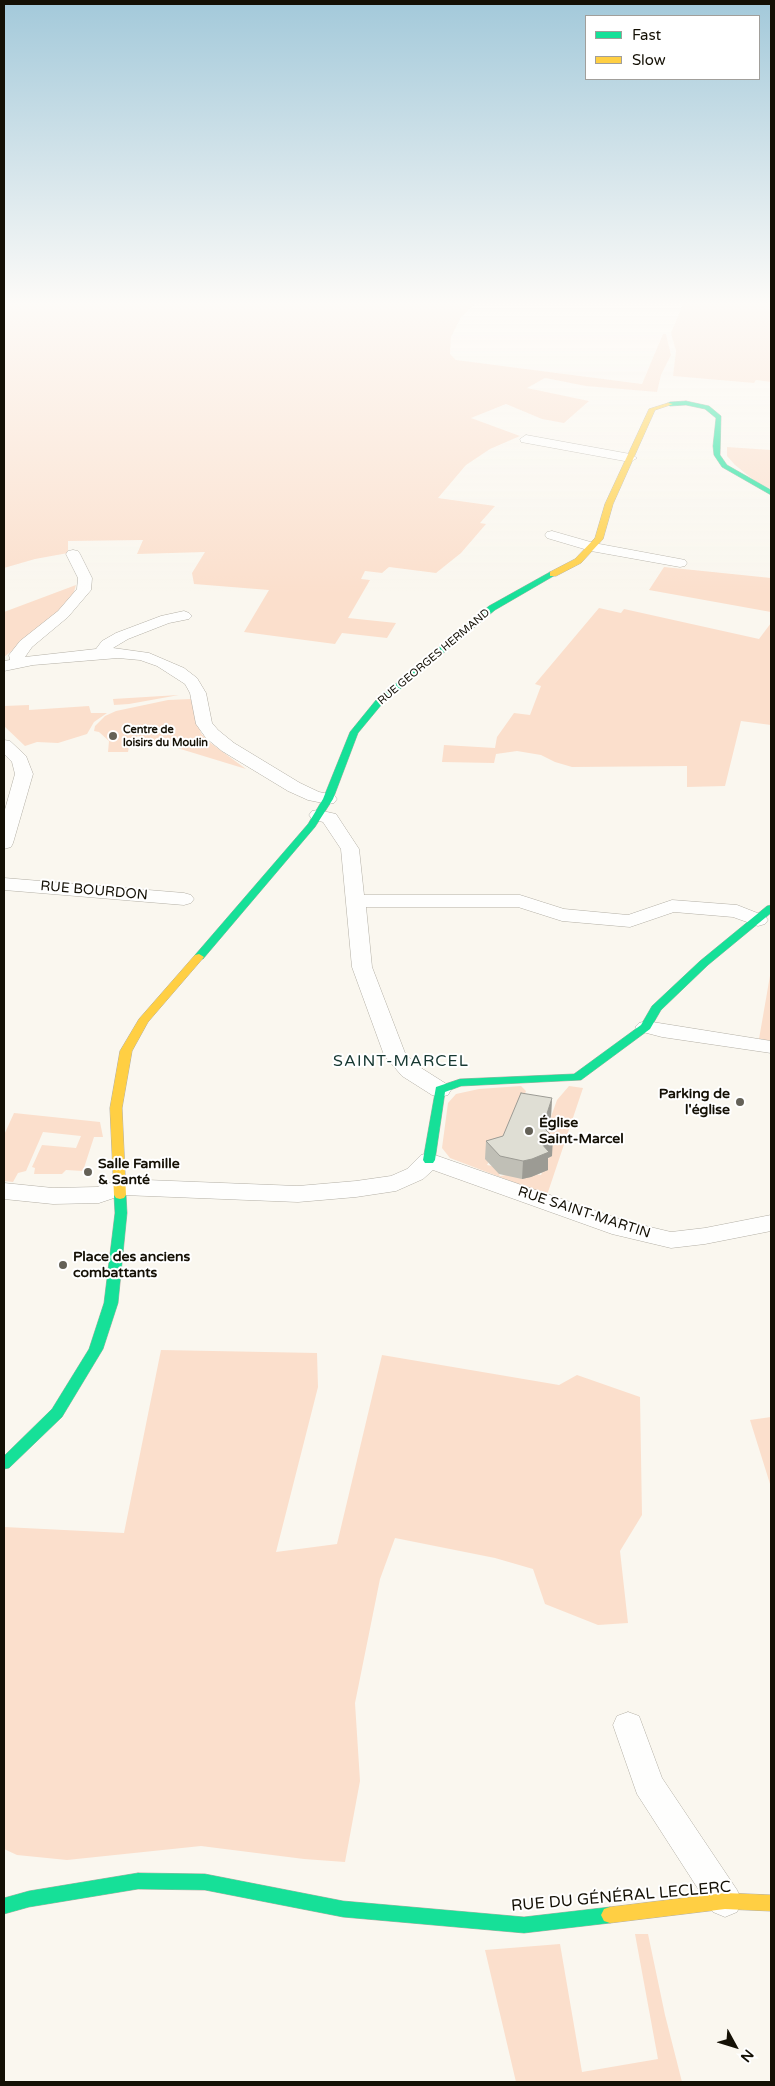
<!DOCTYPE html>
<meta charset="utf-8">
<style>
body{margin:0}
#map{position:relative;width:775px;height:2086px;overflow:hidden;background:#faf7ef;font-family:"Varela Round",sans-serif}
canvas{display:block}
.frame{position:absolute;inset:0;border:5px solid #141005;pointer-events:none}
.legend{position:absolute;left:585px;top:15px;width:175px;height:65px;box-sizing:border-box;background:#fff;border:1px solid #a19f9b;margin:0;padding:6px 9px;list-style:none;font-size:15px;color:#141005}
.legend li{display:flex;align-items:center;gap:10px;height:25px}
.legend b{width:25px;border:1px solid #a19f9b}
.north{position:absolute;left:710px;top:2021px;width:50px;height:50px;-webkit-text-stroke:4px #fff;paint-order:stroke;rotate:129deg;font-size:14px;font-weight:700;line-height:20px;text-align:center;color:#141005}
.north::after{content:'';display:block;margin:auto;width:18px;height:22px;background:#141005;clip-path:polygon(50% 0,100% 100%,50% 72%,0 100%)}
</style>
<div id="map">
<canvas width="775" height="2086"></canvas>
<div class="frame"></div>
<ul class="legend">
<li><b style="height:6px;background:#16e098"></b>Fast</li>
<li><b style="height:6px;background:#ffcf43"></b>Slow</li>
</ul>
<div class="north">N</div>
</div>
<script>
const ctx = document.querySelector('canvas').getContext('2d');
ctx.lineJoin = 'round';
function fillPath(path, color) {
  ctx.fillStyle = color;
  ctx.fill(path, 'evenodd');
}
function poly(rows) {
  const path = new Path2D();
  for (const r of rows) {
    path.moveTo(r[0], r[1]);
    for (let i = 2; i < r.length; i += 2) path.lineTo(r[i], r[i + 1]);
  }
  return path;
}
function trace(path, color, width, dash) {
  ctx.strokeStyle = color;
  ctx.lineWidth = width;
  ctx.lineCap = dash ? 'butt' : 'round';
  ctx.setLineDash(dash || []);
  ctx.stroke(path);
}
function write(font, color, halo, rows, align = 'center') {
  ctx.font = font + ' "Varela Round",sans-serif';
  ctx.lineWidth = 4;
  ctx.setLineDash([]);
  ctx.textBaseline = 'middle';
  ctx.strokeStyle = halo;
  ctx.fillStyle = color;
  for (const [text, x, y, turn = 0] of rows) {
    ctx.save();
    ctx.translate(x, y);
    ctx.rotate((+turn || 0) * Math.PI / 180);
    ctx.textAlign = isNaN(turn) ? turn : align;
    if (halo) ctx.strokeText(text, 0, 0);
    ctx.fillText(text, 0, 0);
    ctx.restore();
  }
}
const green = poly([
 [4,302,477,302,461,317,451,337,450,354,456,360,642,384,663,334,666,334,671,355,661,375,657,392,586,386,545,378,527,388,589,401,564,423,542,419,506,404,471,418,520,436,490,449,466,465,438,498,495,506,480,523,486,524,461,553,436,573,389,567,382,573,365,571,361,579,370,580,348,618,396,623,387,638,342,633,335,644,244,632,269,590,194,584,192,573,205,552,137,554,143,540,68,541,68,553,35,559,4,568],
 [684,302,771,302,771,382,756,380,754,383,673,376,676,351,671,333],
 [727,447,771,450,771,489,755,481,735,465,727,456],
 [664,567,771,578,771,612,649,590],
 [76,585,72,598,59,614,4,657,4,612],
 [599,608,621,613,624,609,759,639,771,623,771,725,741,721,725,786,687,787,687,766,572,767,555,762,541,755,517,751,496,754,494,763,442,762,444,745,495,748,497,737,514,713,530,715,541,686,535,684],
 [179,695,129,704,114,705,113,699],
 [191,699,201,733,208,741,246,769,138,736,130,741,128,752,108,752,109,741,99,732,94,731,95,726,105,716,116,711,168,700],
 [29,705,29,710,89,706,91,713,107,713,94,722,87,734,58,743,37,742,25,746,4,726,4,706],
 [771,970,771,1041,759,1039],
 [521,1086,526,1091,518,1111,487,1165,503,1168,499,1174,500,1176,524,1172,541,1175,549,1157,552,1156,538,1153,557,1100,569,1086,583,1088,547,1195,450,1158,442,1148,448,1103,456,1094,479,1089],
 [14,1113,100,1122,103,1137,94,1137,83,1171,66,1170,62,1174,34,1174,35,1168,32,1167,42,1145,76,1148,81,1136,43,1132,26,1171,18,1173,13,1182,4,1181,4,1135],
 [161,1350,317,1353,318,1387,276,1552,337,1544,382,1355,559,1385,577,1375,640,1397,642,1515,620,1551,628,1623,598,1625,545,1604,533,1569,495,1558,395,1538,380,1579,355,1703,360,1781,345,1862,304,1859,201,1846,67,1860,17,1855,4,1849,4,1527,124,1533],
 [771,1417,771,1487,750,1420],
 [635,1934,648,1934,665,2015,682,2082,516,2082,485,1950,560,1944,582,2072,658,2059]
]);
const street = poly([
 [526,435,630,454,637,458,630,462,521,442,520,439,526,435],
 [552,531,594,543,680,559,685,560,687,563,685,566,680,567,591,551,547,538,545,535,547,532,552,531],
 [73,550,78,551,80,554,92,578,91,590,68,617,32,647,25,657,96,649,102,641,116,633,161,616,184,611,189,613,192,616,189,619,169,623,128,639,113,648,149,653,184,668,197,678,206,693,212,723,218,730,234,743,300,783,319,792,334,795,337,799,334,803,328,804,308,800,288,791,222,751,206,738,196,724,190,693,185,684,157,666,140,660,118,658,33,665,4,671,4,661,10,660,9,655,20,641,58,611,77,589,78,578,66,554,68,551,73,550],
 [4,740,10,741,26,756,33,774,13,843,11,847,4,849,4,813,15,774,12,762,4,754,4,740],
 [318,810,336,814,359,849,364,895,520,895,564,909,628,915,672,900,737,905,765,916,768,920,765,924,758,926,733,917,674,912,630,927,562,921,518,907,366,907,372,967,405,1053,418,1066,448,1085,451,1090,448,1095,440,1097,432,1095,402,1076,384,1055,352,967,341,849,323,822,312,819,309,815,312,811,318,810],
 [4,878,184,893,191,895,194,899,191,903,184,905,4,890,4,878],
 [646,1021,771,1041,771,1053,662,1037,639,1031,635,1027,639,1023,646,1021],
 [429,1153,625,1221,671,1232,705,1228,771,1215,771,1231,705,1244,671,1248,612,1234,433,1170,423,1179,396,1191,356,1197,298,1202,123,1195,99,1203,53,1204,4,1199,4,1183,53,1188,97,1187,121,1179,298,1186,356,1181,391,1176,407,1169,421,1155,429,1153],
 [628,1712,639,1716,662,1778,737,1890,742,1901,737,1912,725,1917,713,1912,637,1794,613,1725,617,1716,628,1712]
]);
const fast = poly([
 [686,401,709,406,721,416,720,455,727,465,771,490,771,495,722,467,714,455,713,446,716,418,705,409,686,405,670,406,667,404,670,402,686,401],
 [550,572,557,574,495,610,382,704,358,733,333,799,315,827,203,959,195,959,194,957,195,955,308,824,323,799,350,732,376,700,489,606,550,572],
 [771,905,771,913,708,965,661,1010,650,1029,581,1080,461,1086,445,1092,435,1160,433,1163,425,1163,423,1160,436,1087,460,1079,574,1074,641,1025,652,1006,700,961,767,906,771,905],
 [120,1191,124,1192,126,1195,127,1213,118,1303,103,1349,62,1417,9,1468,4,1469,4,1456,52,1409,89,1349,104,1303,115,1213,114,1195,116,1192,120,1191],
 [138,1873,205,1874,343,1901,524,1917,610,1907,616,1909,619,1915,616,1921,610,1923,524,1933,343,1917,205,1890,138,1889,29,1907,4,1914,4,1898,29,1891,138,1873]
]);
const slow = poly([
 [668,403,673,404,655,410,613,504,603,539,581,563,556,576,550,576,550,572,575,559,595,538,605,504,649,409,668,403],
 [199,954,204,957,148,1022,132,1051,122,1108,126,1195,124,1198,120,1199,116,1198,114,1195,110,1108,120,1051,139,1019,195,955,199,954],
 [725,1893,771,1895,771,1911,725,1909,610,1923,604,1921,601,1915,604,1909,610,1907,725,1893]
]);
const wall = poly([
 [552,1098,551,1116,546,1130,552,1156,548,1158,548,1170,531,1177,522,1179,499,1174,485,1159,486,1141,503,1136]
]);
const shadedWall = poly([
 [552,1098,551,1116,542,1143,553,1138,552,1156,548,1158,548,1170,531,1177,522,1179,523,1161,543,1126]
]);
const building = poly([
 [521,1093,552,1098,543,1126,553,1138,541,1143,549,1152,532,1159,523,1161,500,1156,486,1141,503,1136,521,1093]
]);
const markers = [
 [113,736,5,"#646157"],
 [740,1102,5,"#646157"],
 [529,1131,5,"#646157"],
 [88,1172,5,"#646157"],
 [63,1265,5,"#646157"]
];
const farStreetnames = [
 ["RUE GEORGES HERMAND",434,657,-40]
];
const farPoinames = [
 ["Centre de",123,730],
 ["loisirs du Moulin",123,743]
];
const streetNames = [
 ["RUE BOURDON",94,891,5],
 ["RUE SAINT-MARTIN",584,1213,18]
];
const poiNames = [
 ["Parking de",730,1094,"right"],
 ["l'église",730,1110,"right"],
 ["Église",539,1123],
 ["Saint-Marcel",539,1139],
 ["Salle Famille",98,1164],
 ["& Santé",98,1180],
 ["Place des anciens",73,1257],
 ["combattants",73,1273]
];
const quarterNames = [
 ["SAINT-MARCEL",401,1062]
];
const nearStreetnames = [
 ["RUE DU GÉNÉRAL LECLERC",621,1897,-5]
];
fillPath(green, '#fbdfcc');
trace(street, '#b3afa5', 1);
trace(fast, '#b3afa5', 1);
trace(slow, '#b3afa5', 1);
fillPath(street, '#fefefd');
fillPath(fast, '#16e098');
fillPath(slow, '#ffcf43');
fillPath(wall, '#c0bfb6');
fillPath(shadedWall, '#9c9b94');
fillPath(building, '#dfded4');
trace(building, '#9c9b94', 1);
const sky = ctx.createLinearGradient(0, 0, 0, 595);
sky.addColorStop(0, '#a3c9da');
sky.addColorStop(0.51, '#fdfbf8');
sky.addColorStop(1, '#fdfbf800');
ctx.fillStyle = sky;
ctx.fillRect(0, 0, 775, 595);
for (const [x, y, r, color] of markers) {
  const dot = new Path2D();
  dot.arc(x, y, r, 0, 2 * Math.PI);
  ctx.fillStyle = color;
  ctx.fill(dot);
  trace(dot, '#fff', 2);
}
write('11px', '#141005', '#fff', farStreetnames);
write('bold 11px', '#141005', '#fff', farPoinames, 'left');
write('14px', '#141005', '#fff', streetNames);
write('bold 14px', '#141005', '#fff', poiNames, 'left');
ctx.letterSpacing = '1px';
write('16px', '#173832', '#fff', quarterNames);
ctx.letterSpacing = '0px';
write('16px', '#141005', '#fff', nearStreetnames);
</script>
